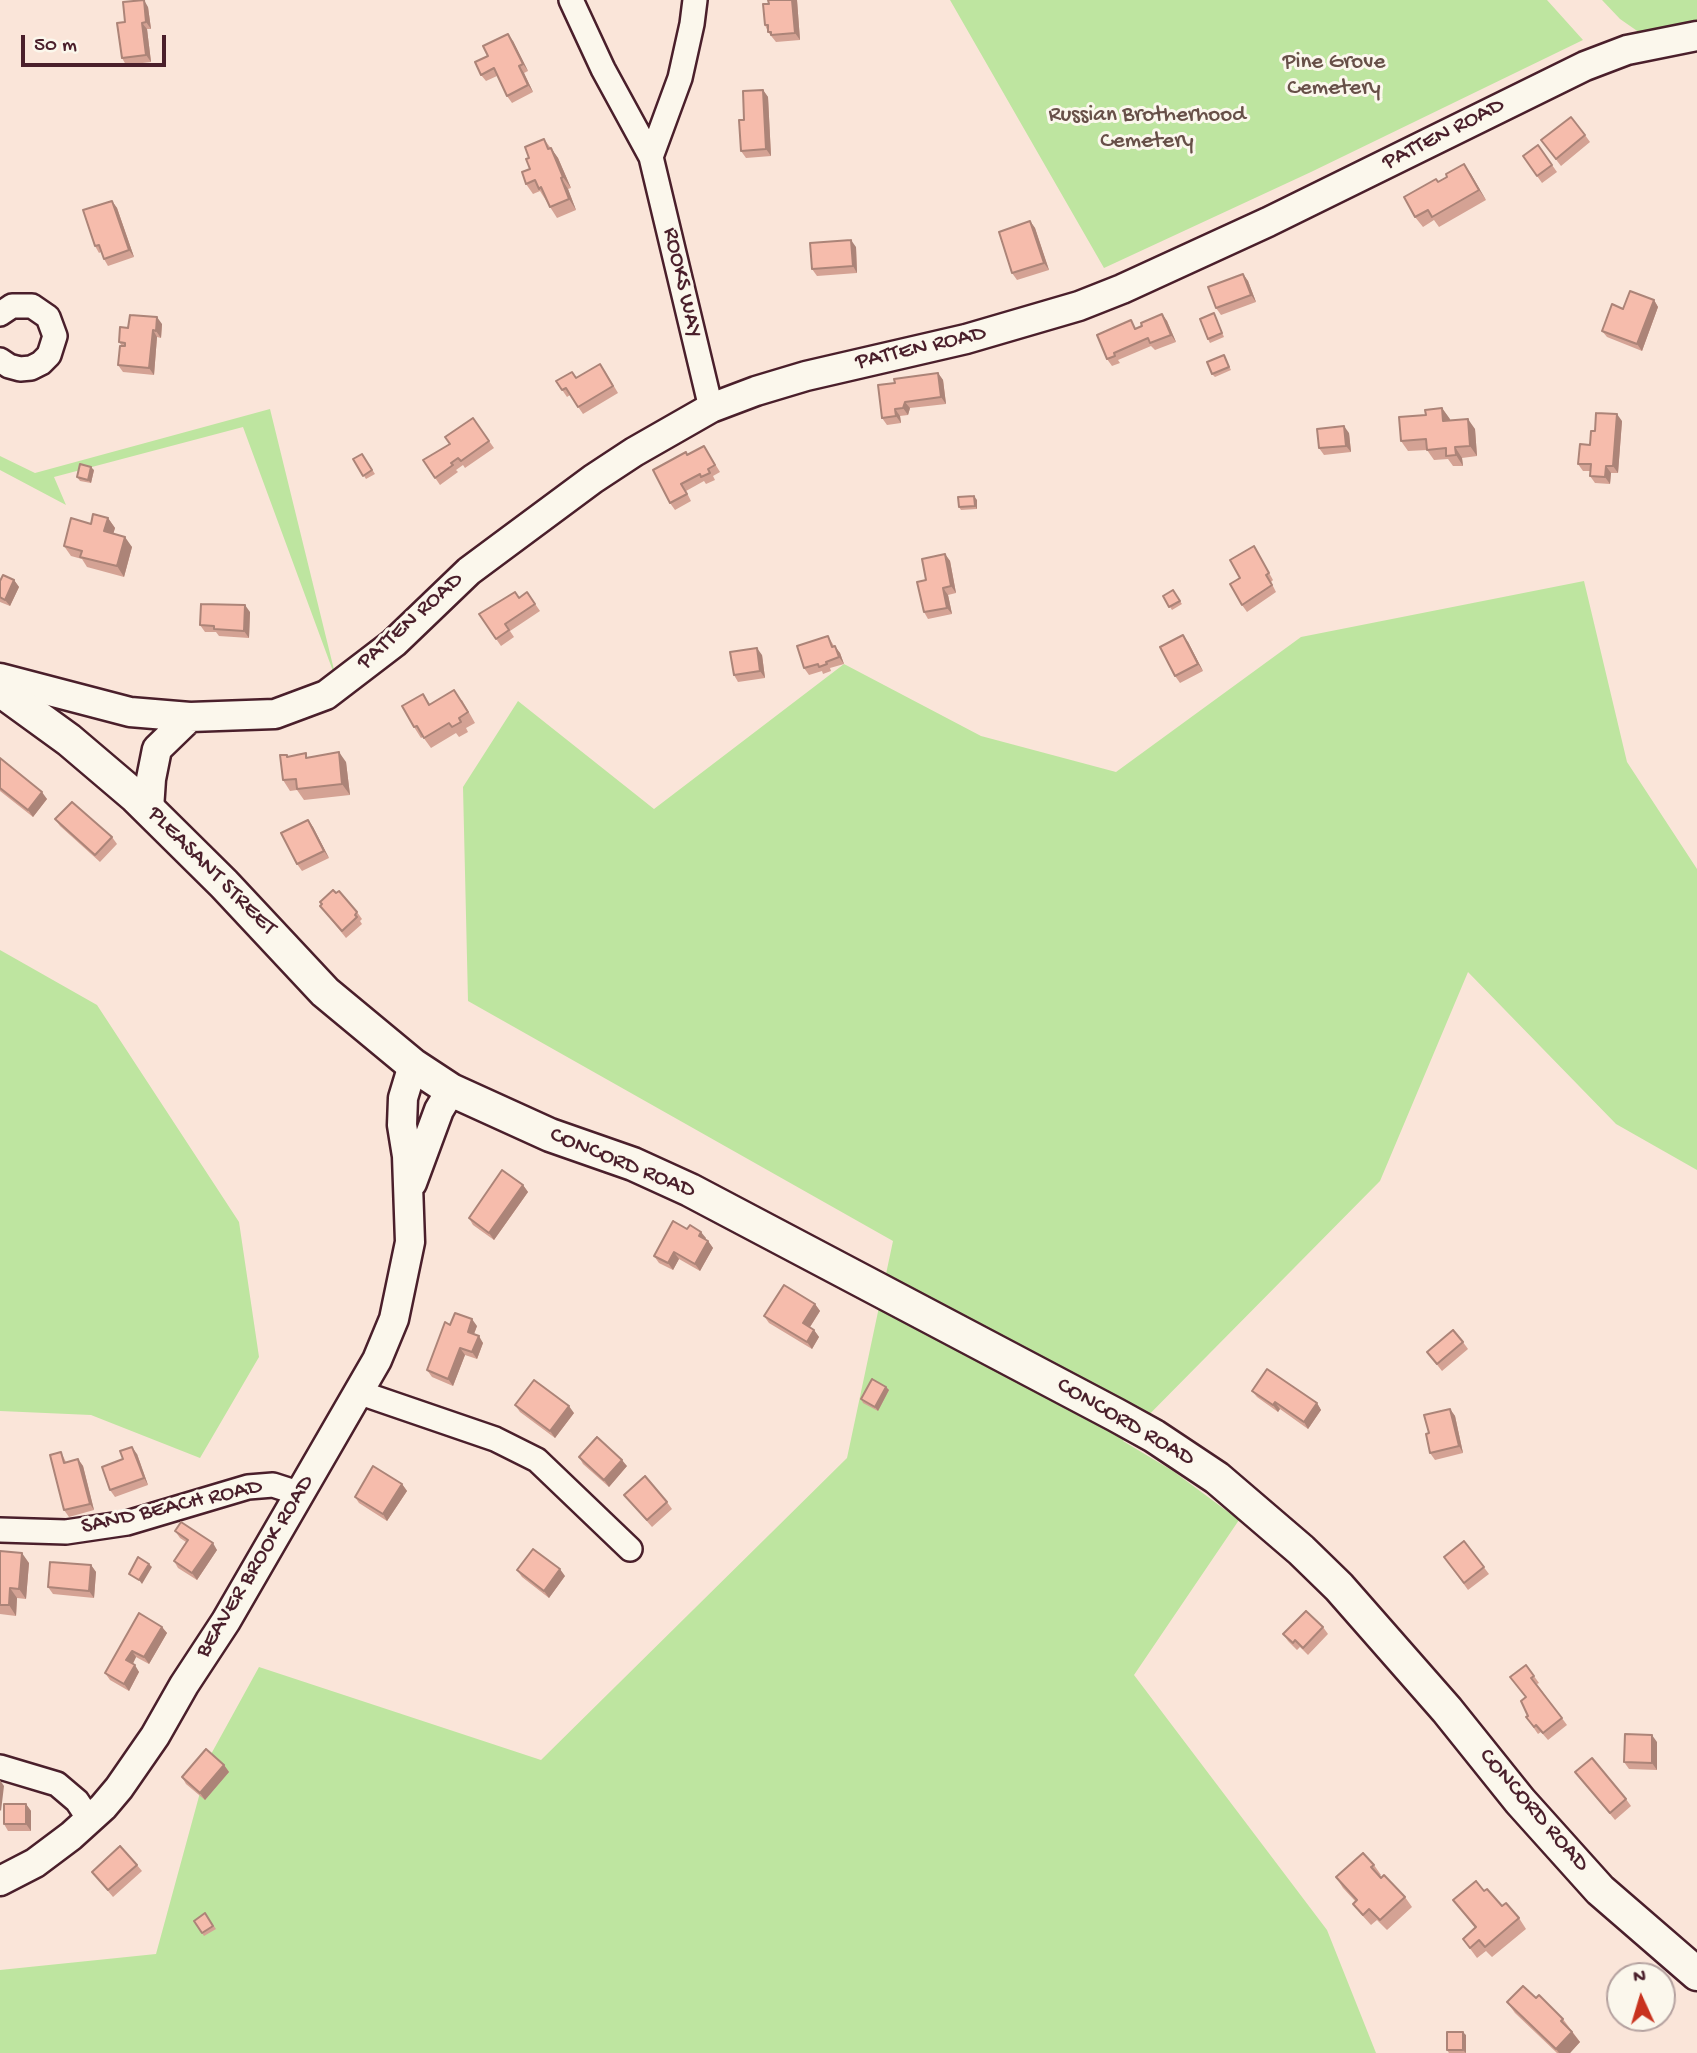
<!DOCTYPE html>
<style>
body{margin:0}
#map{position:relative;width:1697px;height:2053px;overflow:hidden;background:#fae5d9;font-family:"Gochi Hand",sans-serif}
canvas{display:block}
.north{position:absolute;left:1606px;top:1962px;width:70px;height:70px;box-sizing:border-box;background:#fbf7ec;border:2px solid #b4a19f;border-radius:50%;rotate:356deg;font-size:19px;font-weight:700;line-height:28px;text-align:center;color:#4a1f2b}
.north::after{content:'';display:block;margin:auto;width:24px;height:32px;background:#c8321e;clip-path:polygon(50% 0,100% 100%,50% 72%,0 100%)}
.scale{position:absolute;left:21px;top:35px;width:145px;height:32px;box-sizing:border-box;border:4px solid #4a1f2b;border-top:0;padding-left:9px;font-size:21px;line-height:24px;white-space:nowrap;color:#4a1f2b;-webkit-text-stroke:5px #fbf7ec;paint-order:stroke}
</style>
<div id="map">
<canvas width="1697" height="2053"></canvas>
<div class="north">N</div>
<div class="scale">50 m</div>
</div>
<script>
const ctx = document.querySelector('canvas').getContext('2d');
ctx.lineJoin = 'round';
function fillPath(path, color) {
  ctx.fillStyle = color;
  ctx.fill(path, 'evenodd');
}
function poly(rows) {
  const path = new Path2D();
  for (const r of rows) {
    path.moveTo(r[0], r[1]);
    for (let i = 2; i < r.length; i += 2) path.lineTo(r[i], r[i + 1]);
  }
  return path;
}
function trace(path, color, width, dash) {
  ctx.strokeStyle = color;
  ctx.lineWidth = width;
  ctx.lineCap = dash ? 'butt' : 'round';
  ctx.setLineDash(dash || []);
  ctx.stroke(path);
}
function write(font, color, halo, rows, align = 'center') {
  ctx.font = font + ' "Gochi Hand",sans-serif';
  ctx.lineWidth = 6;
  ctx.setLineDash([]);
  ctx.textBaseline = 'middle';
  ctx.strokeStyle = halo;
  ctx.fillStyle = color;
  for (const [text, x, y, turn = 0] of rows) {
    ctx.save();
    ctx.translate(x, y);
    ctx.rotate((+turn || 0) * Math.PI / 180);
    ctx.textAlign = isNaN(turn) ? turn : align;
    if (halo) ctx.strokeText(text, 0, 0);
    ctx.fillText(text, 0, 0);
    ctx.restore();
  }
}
const green = poly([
 [950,0,1547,0,1583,40,1311,172,1104,268],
 [1602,0,1697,0,1697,37,1656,44,1620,19],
 [270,409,337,682,243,427,54,477,66,505,0,470,0,456,35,473],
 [1584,581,1627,762,1697,869,1697,1170,1616,1124,1468,972,1380,1181,1123,1441,1173,1471,1239,1520,1134,1675,1327,1930,1376,2053,0,2053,0,1970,156,1954,210,1756,259,1667,541,1760,847,1458,893,1241,468,1001,463,787,518,701,654,809,844,664,981,736,1116,772,1301,637],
 [0,950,97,1005,239,1222,259,1357,200,1458,91,1415,0,1411]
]);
const minor = poly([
 [571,0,603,69,651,157,711,408],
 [651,157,680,78,692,24,695,0],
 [0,314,12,306,32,306,48,317,55,336,49,355,41,363,31,368,20,369,9,366,0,360],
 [358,1392,495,1439,537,1460,630,1549],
 [0,1530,66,1532,127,1523,248,1487,273,1485,301,1494],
 [0,1767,57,1784,77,1801,89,1819]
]);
const tertiary = poly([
 [0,678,130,712,190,717],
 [149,809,151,779,157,749,190,717,275,714,326,695,394,643,469,571,504,545,593,479,634,452,711,408,756,391,806,376,966,339,1079,306,1122,289,1268,222,1585,66,1627,50,1697,36],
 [412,1183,439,1110,451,1090],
 [0,1881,35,1863,71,1836,103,1807,119,1788,155,1736,184,1685,226,1621,377,1360,394,1319,410,1242,407,1156,402,1125,403,1098,413,1065]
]);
const secondary = poly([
 [0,690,69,740,136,797,224,884,325,992,413,1065,451,1090,550,1135,633,1164,690,1190,1116,1415,1154,1436,1217,1478,1301,1550,1339,1587,1447,1710,1520,1801,1600,1890,1697,1974]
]);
const wall = poly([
 [797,0,800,40,776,42,768,32,765,25],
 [148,7,151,29,147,29,151,62,126,65,122,58,125,22],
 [513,41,528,71,524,73,533,92,512,103,507,96,497,76,486,81,481,75,488,56],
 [763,90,768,97,771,156,746,158,741,151,744,120],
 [1585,135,1590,142,1561,166,1541,140],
 [544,139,558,158,571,188,568,189,576,210,557,218,540,191,533,194,526,184,530,169,529,158],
 [1538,145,1557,172,1542,183,1523,156],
 [1464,164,1486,200,1439,227,1434,220,1423,227,1415,217,1438,182,1447,177],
 [112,201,117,208,134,257,108,266,104,259,101,252,99,253,95,246],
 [1030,221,1035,228,1049,270,1017,280,1012,273],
 [856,247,857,273,817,276,812,269],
 [1243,274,1248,281,1256,302,1221,315,1216,308],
 [1654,300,1658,307,1642,351,1607,337,1602,331,1623,309],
 [1214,313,1224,337,1210,343,1208,339],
 [1162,314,1167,321,1176,342,1155,350,1151,346,1118,360,1120,363,1112,366,1107,359,1136,328],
 [162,324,161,338,157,337,154,375,123,372,118,365,122,346,119,342,128,328],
 [1224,355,1231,370,1215,377,1212,374],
 [605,371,618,393,583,414,570,395,567,397,556,381,572,372,577,378],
 [938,373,943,380,946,404,910,408,908,415,900,416,901,423,887,425,882,418,895,383],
 [1442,408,1450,420,1475,429,1477,456,1462,458,1463,466,1453,466,1448,459,1434,460,1427,450,1408,451,1401,441,1426,415],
 [473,418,494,448,465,468,463,465,456,470,458,472,440,485,423,460,450,444],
 [1622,421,1618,473,1611,473,1610,484,1595,483,1590,476,1591,471,1583,471,1578,464,1590,445,1595,431],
 [1349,433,1351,452,1324,455,1319,448],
 [704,446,720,472,713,476,715,480,706,484,704,481,686,491,691,501,675,510,670,503,688,455],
 [362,454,375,474,366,479,353,459],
 [94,470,91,483,80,481,77,477],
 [977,500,977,509,961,510,959,507],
 [108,518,115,528,113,534,132,547,124,577,87,567,82,559,71,556,64,546,91,524],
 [1254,546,1273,580,1271,582,1276,592,1247,612,1242,605,1240,578],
 [945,554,950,561,956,593,948,595,952,614,928,619,924,612,926,580],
 [14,580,19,587,10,606,0,602,0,581],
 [1173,590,1182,604,1172,610,1163,596],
 [527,592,540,611,510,631,514,637,501,646,479,614,519,598],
 [250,612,249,638,219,636,216,632,205,632,200,625],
 [828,636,834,646,840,653,844,664,830,668,831,671,823,674,822,671,809,675,804,668],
 [1188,642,1203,671,1180,683,1175,676],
 [762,655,765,678,738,682,734,675],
 [423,694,430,704,462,700,475,723,466,728,468,732,459,737,456,733,431,748,423,737,421,738,414,727],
 [287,755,289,757,309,758,346,762,350,795,304,800,297,790,290,791,283,780],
 [0,758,47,799,33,817,0,791],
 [55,819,112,837,117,844,100,862,60,826],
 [308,820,313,827,329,858,302,871,297,864],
 [320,906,357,912,362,919,360,921,362,924,346,938],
 [523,1185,528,1192,494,1240,473,1225,469,1218],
 [706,1238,705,1240,708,1241,713,1248,700,1271,679,1259,673,1270,659,1263,654,1256],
 [815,1304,820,1311,810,1327,814,1330,819,1337,812,1349,769,1323,764,1316],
 [450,1325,477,1326,474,1334,483,1343,477,1359,465,1355,453,1386,432,1377,427,1370],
 [1463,1342,1468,1349,1442,1371,1427,1352],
 [886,1387,889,1390,878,1411,863,1403,861,1399],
 [1252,1391,1317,1403,1321,1410,1308,1429,1280,1409,1278,1412,1257,1397],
 [515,1405,574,1413,555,1438,520,1412],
 [1450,1409,1455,1416,1463,1453,1435,1460,1430,1453,1429,1433],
 [61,1452,66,1462,78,1459,83,1466,94,1510,69,1517,64,1510],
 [137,1454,148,1485,115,1497,110,1490],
 [579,1457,627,1466,609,1487,583,1464],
 [402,1484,407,1491,387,1521,359,1503,355,1497],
 [624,1495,667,1502,672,1509,652,1527],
 [175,1531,217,1550,197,1580,178,1568,174,1561,186,1542,180,1538],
 [1464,1541,1489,1574,1468,1590,1444,1557],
 [0,1551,29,1563,26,1599,17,1598,16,1616,0,1614],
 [91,1565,96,1572,94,1598,53,1594,48,1587],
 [517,1570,565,1576,549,1598,522,1577],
 [162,1627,167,1633,149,1664,136,1657,133,1664,139,1672,129,1691,110,1680,105,1673],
 [1323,1627,1328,1634,1308,1655,1300,1647,1297,1650,1288,1641,1283,1634],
 [1526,1665,1539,1683,1537,1684,1567,1725,1548,1740,1541,1732,1538,1734,1526,1717,1528,1716,1525,1697],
 [1657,1742,1657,1770,1629,1769,1624,1762],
 [224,1765,229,1772,205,1800,186,1784,182,1777],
 [1575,1772,1626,1799,1631,1806,1615,1820],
 [26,1804,31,1811,31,1831,8,1831,4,1824],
 [137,1865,142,1871,113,1897,92,1872],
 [1374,1865,1381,1875,1380,1876,1405,1897,1412,1907,1387,1930,1377,1920,1371,1925,1361,1914,1353,1904,1356,1902,1343,1888,1336,1877],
 [1484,1891,1502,1906,1519,1918,1526,1929,1492,1957,1486,1951,1477,1958,1463,1939,1475,1928,1453,1900],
 [205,1913,216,1929,204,1936,202,1933],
 [1536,1998,1563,2019,1580,2042,1570,2053,1557,2053,1515,2013,1507,2002],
 [1466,2035,1466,2053,1449,2053,1447,2050]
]);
const shadedWall = poly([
 [144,0,148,7,151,29,146,22],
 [792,0,797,0,800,40,795,33],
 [142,23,147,29,151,62,146,55],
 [508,34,513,41,528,71,523,64],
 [519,66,524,73,533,92,528,85],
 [763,90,768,97,771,156,766,149],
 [551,148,558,158,571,188,563,177],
 [1464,164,1471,174,1486,200,1479,190],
 [561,178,568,189,576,210,569,199],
 [112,201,117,208,134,257,129,250],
 [1030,221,1035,228,1049,270,1044,263],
 [851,240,856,247,857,273,853,266],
 [1243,274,1248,281,1256,302,1251,295],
 [1654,300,1658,307,1642,351,1637,344],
 [1162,314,1167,321,1176,342,1171,335],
 [157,317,162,324,161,338,156,331],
 [153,330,157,337,154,375,149,368],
 [938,373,943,380,946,404,941,397],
 [905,402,910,408,908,415,903,408],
 [1442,408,1450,419,1451,431,1443,421],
 [895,409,900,416,901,423,896,416],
 [1617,414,1622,421,1618,473,1613,466],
 [1468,419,1475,429,1477,456,1470,446],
 [1344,426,1349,433,1351,452,1346,446],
 [1455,447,1462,458,1463,466,1456,455],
 [1606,466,1611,473,1610,484,1605,477],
 [91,467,94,470,91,483,88,480],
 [974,496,977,500,977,509,975,506],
 [108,518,115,528,111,541,104,531],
 [125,537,132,547,124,577,117,566],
 [945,554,950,561,956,593,951,586],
 [14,580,19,587,10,606,5,600],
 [943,588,948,595,952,614,947,608],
 [245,605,250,612,249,638,244,631],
 [1183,635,1188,642,1203,671,1198,664],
 [835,646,840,653,844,664,839,657],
 [757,648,762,655,765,678,760,671],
 [339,752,346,762,350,795,342,784],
 [42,792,47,799,33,817,28,810],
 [308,820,313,827,329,858,324,851],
 [523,1185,528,1192,494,1240,489,1233],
 [701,1232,706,1238,704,1243,699,1236],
 [708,1241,713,1248,700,1271,695,1264],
 [674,1252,679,1259,673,1270,668,1263],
 [815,1304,820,1311,808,1330,803,1323],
 [472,1319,477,1326,472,1339,468,1332],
 [814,1330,819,1337,812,1349,807,1342],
 [479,1336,483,1343,477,1359,472,1352],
 [460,1348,465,1355,453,1386,448,1379],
 [886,1387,889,1390,878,1411,875,1407],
 [1275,1402,1280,1409,1278,1412,1273,1405],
 [1317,1403,1321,1410,1308,1429,1304,1422],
 [569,1406,574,1413,555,1438,550,1431],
 [1450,1409,1455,1416,1463,1453,1459,1446],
 [132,1447,137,1454,148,1485,144,1478],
 [78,1459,83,1466,94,1510,90,1504],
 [622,1460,627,1466,609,1487,604,1480],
 [402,1484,407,1491,387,1521,383,1514],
 [213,1543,217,1550,197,1580,192,1573],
 [22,1553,29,1563,26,1599,19,1589],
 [149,1564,152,1567,142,1584,139,1580],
 [91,1565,96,1572,94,1598,89,1591],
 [560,1569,565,1576,549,1598,544,1591],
 [10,1588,17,1598,16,1616,9,1605],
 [162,1627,167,1633,149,1664,144,1657],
 [132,1651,136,1657,131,1667,126,1660],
 [135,1665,139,1672,129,1691,124,1684],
 [1652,1735,1657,1742,1657,1770,1652,1763],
 [224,1765,229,1772,205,1800,200,1793],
 [0,1780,4,1786,1,1811,0,1810],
 [26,1804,31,1811,31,1831,26,1824],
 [1463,2032,1466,2035,1466,2053,1463,2050],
 [1572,2032,1580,2042,1570,2053,1559,2053,1556,2049]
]);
const building = poly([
 [144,0,146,22,142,23,146,55,122,58,117,23,125,22,123,2,144,0],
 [768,0,792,0,795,33,771,35,771,32,768,32,768,25,765,25,763,4,769,4,768,0],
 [508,34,523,64,519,66,528,85,507,96,494,68,481,75,475,62,488,56,483,46,508,34],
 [763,90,766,149,741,151,739,120,744,120,743,91,763,90],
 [1571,117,1585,135,1556,159,1541,140,1571,117],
 [544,139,548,149,551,148,563,177,561,178,569,199,550,207,541,187,539,189,535,180,526,184,522,172,530,169,526,159,529,158,525,147,544,139],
 [1538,145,1552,165,1537,176,1523,156,1538,145],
 [1464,164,1479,190,1432,217,1428,210,1415,217,1404,197,1436,179,1438,182,1447,177,1446,174,1464,164],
 [112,201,129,250,104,259,99,245,95,246,83,210,112,201],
 [1030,221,1044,263,1012,273,999,232,1030,221],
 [851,240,853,266,812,269,810,243,851,240],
 [1243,274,1251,295,1216,308,1208,287,1243,274],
 [1630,291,1654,300,1637,344,1602,331,1612,304,1623,309,1630,291],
 [1214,313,1222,333,1208,339,1200,319,1214,313],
 [1162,314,1171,335,1150,343,1148,338,1114,353,1115,356,1107,359,1097,335,1131,320,1135,329,1142,326,1141,323,1162,314],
 [130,315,157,317,156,331,153,330,149,368,118,365,120,346,125,346,125,343,119,342,120,327,128,328,130,315],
 [1224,355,1229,367,1212,374,1207,362,1224,355],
 [600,364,613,386,578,407,566,388,562,390,556,381,572,372,576,378,600,364],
 [938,373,941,397,905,402,903,408,895,409,896,416,882,418,878,385,895,383,894,379,938,373],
 [1442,408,1443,421,1468,419,1470,446,1455,447,1456,455,1446,456,1446,448,1427,450,1426,439,1401,441,1399,417,1426,415,1425,410,1442,408],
 [1596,413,1617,414,1613,466,1606,466,1605,477,1590,476,1591,464,1578,464,1580,444,1590,445,1591,431,1595,431,1596,413],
 [473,418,489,441,461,461,458,458,451,463,453,465,435,478,423,460,450,444,445,437,473,418],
 [1344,426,1346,446,1319,448,1317,429,1344,426],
 [704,446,715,465,708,469,710,473,701,477,700,474,681,484,687,494,670,503,653,470,686,452,687,455,704,446],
 [362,454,372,470,363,476,353,459,362,454],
 [80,464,91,467,88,480,77,477,80,464],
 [974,496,975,506,959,507,958,497,974,496],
 [93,514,108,518,104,531,125,537,117,566,80,557,82,551,64,546,71,518,91,524,93,514],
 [1254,546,1269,573,1266,575,1272,585,1242,605,1230,584,1240,578,1230,560,1254,546],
 [945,554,951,586,943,588,947,608,924,612,917,582,926,580,922,559,945,554],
 [3,575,14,580,5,600,0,597,0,581,3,575],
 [1173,590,1180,601,1169,607,1163,596,1173,590],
 [515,592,519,598,527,592,535,604,505,624,509,630,496,639,479,614,515,592],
 [201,604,245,605,244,631,214,629,214,626,200,625,201,604],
 [1183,635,1198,664,1175,676,1160,647,1183,635],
 [828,636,832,647,835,646,839,657,826,662,827,664,819,667,818,664,804,668,797,646,828,636],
 [757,648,760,671,734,675,730,652,757,648],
 [454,690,468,712,459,718,461,722,452,727,449,723,424,738,417,726,414,727,402,706,423,694,429,705,454,690],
 [339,752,342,784,297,789,296,779,283,780,280,755,287,755,287,757,306,753,306,758,339,752],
 [0,758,42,792,28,810,0,788,0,758],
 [72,802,112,837,95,855,55,819,72,802],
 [308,820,324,851,297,864,281,833,308,820],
 [333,890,336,893,339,891,357,912,355,915,357,917,342,931,320,906,322,904,320,902,333,890],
 [502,1170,523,1185,489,1233,469,1218,502,1170],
 [673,1221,687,1229,690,1225,701,1232,699,1236,708,1241,695,1264,674,1252,668,1263,654,1256,673,1221],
 [784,1285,815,1304,803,1323,814,1330,807,1342,764,1316,784,1285],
 [455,1313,472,1319,468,1332,479,1336,472,1352,460,1348,448,1379,427,1370,445,1322,450,1325,455,1313],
 [1453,1330,1463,1342,1437,1364,1427,1352,1453,1330],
 [1267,1369,1317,1403,1304,1422,1275,1402,1273,1405,1252,1391,1267,1369],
 [872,1379,886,1387,875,1407,861,1399,872,1379],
 [534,1380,569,1406,550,1431,515,1405,534,1380],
 [1450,1409,1459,1446,1430,1453,1426,1434,1429,1433,1424,1415,1450,1409],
 [597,1437,622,1460,604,1480,579,1457,597,1437],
 [132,1447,144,1478,110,1490,102,1467,123,1459,120,1451,132,1447],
 [61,1452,64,1463,78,1459,90,1504,64,1510,50,1455,61,1452],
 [373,1466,402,1484,383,1514,355,1497,373,1466],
 [645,1476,667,1502,647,1520,624,1495,645,1476],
 [181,1522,213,1543,192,1573,174,1561,188,1540,175,1531,181,1522],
 [1464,1541,1484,1567,1464,1583,1444,1557,1464,1541],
 [533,1549,560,1569,544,1591,517,1570,533,1549],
 [0,1551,22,1553,19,1589,10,1588,9,1605,0,1605,0,1551],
 [138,1557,149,1564,139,1580,129,1574,138,1557],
 [50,1562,91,1565,89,1591,48,1587,50,1562],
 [1306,1611,1323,1627,1303,1648,1295,1640,1293,1643,1283,1634,1306,1611],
 [139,1613,162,1627,144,1657,132,1651,126,1660,135,1665,124,1684,105,1673,139,1613],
 [1526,1665,1534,1676,1531,1678,1562,1718,1543,1733,1536,1725,1534,1727,1526,1717,1528,1716,1521,1701,1526,1697,1510,1677,1526,1665],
 [1625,1734,1652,1735,1652,1763,1624,1762,1625,1734],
 [206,1749,224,1765,200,1793,182,1777,206,1749],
 [1592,1758,1626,1799,1610,1813,1575,1772,1592,1758],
 [4,1804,26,1804,26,1824,4,1824,4,1804],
 [120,1846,137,1865,108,1890,92,1872,120,1846],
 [1363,1853,1374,1865,1371,1867,1381,1878,1384,1875,1405,1897,1380,1920,1369,1909,1363,1915,1353,1904,1357,1900,1336,1877,1363,1853],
 [1476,1881,1484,1891,1487,1889,1502,1906,1506,1903,1519,1918,1485,1947,1479,1940,1470,1948,1463,1939,1476,1927,1453,1900,1476,1881],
 [205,1913,213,1926,202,1933,194,1921,205,1913],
 [1523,1986,1536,1998,1539,1995,1563,2019,1561,2021,1572,2032,1556,2049,1507,2002,1523,1986],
 [1447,2032,1463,2032,1463,2050,1447,2050,1447,2032]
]);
const parkNames = [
 ["Pine Grove",1334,63],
 ["Cemetery",1334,89],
 ["Russian Brotherhood",1147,116],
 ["Cemetery",1147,142]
];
const streetNames = [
 ["PATTEN ROAD",1444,135,-27],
 ["ROOKS WAY",681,283,77],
 ["PATTEN ROAD",921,349,-13],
 ["PATTEN ROAD",411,622,-42],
 ["PLEASANT STREET",211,872,45],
 ["CONCORD ROAD",622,1164,22],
 ["CONCORD ROAD",1125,1423,30],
 ["SAND BEACH ROAD",172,1508,-13],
 ["BEAVER BROOK ROAD",256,1567,-59],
 ["CONCORD ROAD",1533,1811,49]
];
fillPath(green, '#bee5a0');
trace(minor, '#4a1f2b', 28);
trace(tertiary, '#4a1f2b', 33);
trace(secondary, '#4a1f2b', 37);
trace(minor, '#fbf7ec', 23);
trace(tertiary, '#fbf7ec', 28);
trace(secondary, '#fbf7ec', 32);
fillPath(wall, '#d4a294');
fillPath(shadedWall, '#ac8478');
fillPath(building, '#f6bcac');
trace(building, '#ac8478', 2);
write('23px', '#675048', '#fbf7ec', parkNames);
write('23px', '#4a1f2b', '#fbf7ec', streetNames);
</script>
